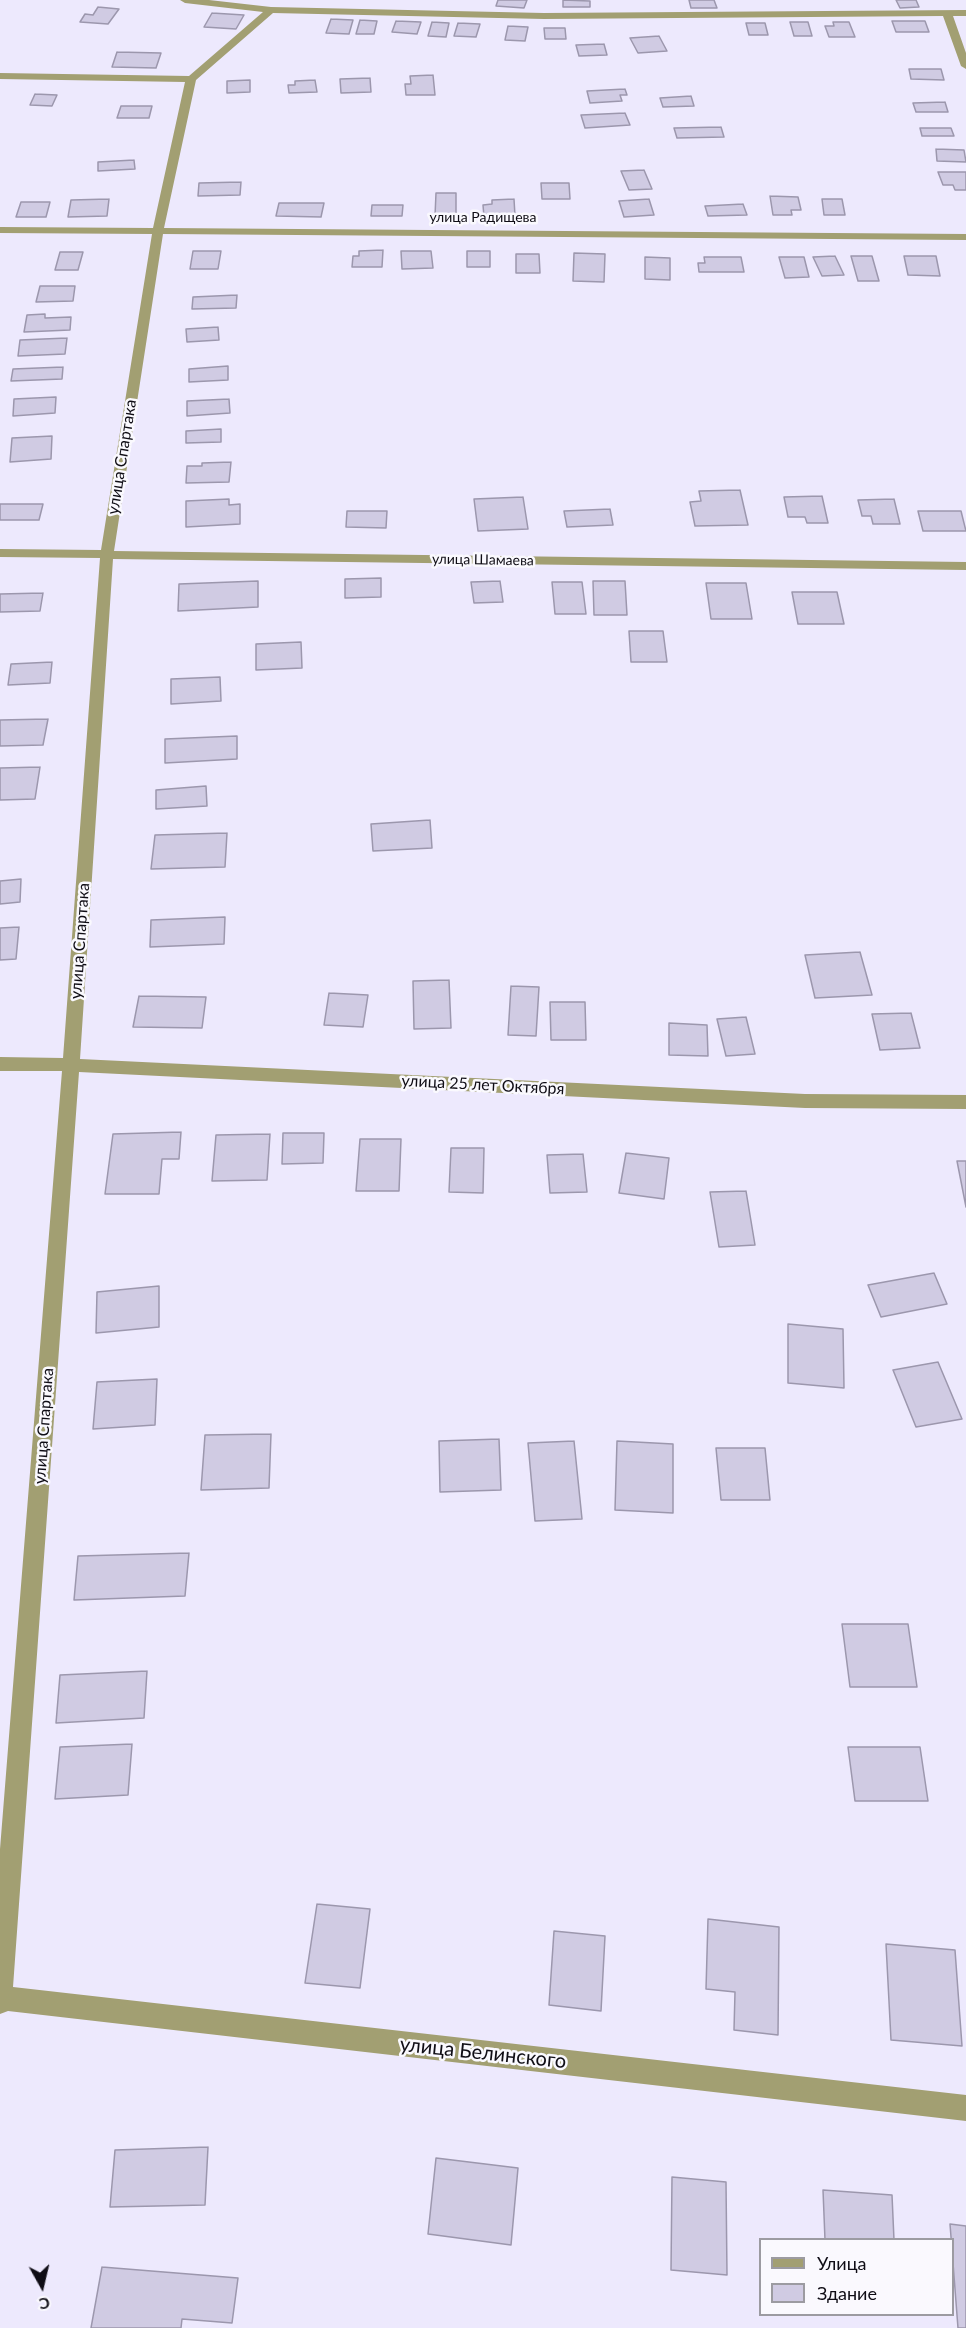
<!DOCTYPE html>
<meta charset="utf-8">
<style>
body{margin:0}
#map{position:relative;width:966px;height:2328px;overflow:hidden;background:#ede9fd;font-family:Lato,sans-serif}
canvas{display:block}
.legend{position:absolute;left:759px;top:2238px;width:195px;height:78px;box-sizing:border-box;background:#faf9fe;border:2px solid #9c9ba1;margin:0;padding:8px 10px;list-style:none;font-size:18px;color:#0f0d15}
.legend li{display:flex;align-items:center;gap:12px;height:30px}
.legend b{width:30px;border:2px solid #9c9ba1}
.north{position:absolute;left:12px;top:2256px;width:60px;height:60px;-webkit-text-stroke:4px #faf9fe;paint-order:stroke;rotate:172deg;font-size:16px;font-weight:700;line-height:24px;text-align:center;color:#0f0d15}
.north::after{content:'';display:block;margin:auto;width:21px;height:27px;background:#0f0d15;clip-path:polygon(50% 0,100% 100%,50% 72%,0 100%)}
</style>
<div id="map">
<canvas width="966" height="2328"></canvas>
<ul class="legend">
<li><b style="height:8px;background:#a29f72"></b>Улица</li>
<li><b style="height:16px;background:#d0cbe3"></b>Здание</li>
</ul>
<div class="north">С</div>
</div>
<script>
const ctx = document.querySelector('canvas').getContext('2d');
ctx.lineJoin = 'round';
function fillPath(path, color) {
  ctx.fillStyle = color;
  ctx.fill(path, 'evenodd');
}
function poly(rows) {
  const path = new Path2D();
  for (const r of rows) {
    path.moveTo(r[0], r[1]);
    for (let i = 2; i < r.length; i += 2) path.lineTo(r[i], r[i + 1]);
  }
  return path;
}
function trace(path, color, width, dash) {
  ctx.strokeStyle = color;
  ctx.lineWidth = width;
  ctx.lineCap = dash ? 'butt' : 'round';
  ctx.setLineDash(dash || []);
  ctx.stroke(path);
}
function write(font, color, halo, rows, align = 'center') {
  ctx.font = font + ' Lato,sans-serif';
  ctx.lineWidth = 5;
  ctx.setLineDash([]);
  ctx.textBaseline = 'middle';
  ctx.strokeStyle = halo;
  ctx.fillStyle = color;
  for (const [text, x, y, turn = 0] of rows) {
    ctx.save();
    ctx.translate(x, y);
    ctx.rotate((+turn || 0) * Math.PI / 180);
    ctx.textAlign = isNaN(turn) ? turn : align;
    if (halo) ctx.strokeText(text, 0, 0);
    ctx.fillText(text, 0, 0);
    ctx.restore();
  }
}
const building = poly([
 [498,0,527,0,524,8,496,6,498,0],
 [563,0,590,1,590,7,563,7,563,0],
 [689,0,714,0,717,8,691,8,689,0],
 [896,0,916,0,919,7,900,8,896,0],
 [98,7,119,9,108,24,80,22,85,14,93,15,98,7],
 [212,13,244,15,236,29,204,27,212,13],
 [331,19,353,20,349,34,326,33,331,19],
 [360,20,377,21,374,34,356,34,360,20],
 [396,21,421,22,417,34,392,32,396,21],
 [892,21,925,21,929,32,896,32,892,21],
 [432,22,449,23,446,37,428,36,432,22],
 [790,22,808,22,812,36,794,36,790,22],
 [833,22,849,22,855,37,829,37,825,26,834,26,833,22],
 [458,23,480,24,476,37,454,36,458,23],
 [746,23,765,23,768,35,749,35,746,23],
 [508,26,528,27,525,41,505,40,508,26],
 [544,28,565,28,566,39,545,39,544,28],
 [659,36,667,51,638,53,630,38,659,36],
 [604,44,607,55,579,56,576,45,604,44],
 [117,52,161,53,156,68,112,67,117,52],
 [909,69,941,69,944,80,911,79,909,69],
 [433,75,435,95,406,95,405,84,411,84,410,76,433,75],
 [370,78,371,92,341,93,340,79,370,78],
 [250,80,250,92,227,93,227,81,250,80],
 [315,80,317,92,289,93,288,85,295,85,295,81,315,80],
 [625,89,627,95,620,95,622,101,590,103,587,91,625,89],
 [35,94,57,95,52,106,30,105,35,94],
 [691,96,694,106,663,107,660,98,691,96],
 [945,102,948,112,916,112,913,103,945,102],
 [121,106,152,106,149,118,117,118,121,106],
 [625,113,630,125,585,128,581,115,625,113],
 [721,127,724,137,677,138,674,128,721,127],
 [920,128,951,128,954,136,922,136,920,128],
 [936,149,964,150,966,162,937,161,936,149],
 [134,160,135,169,98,171,98,162,134,160],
 [644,170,652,189,629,190,621,171,644,170],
 [938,172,966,172,966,190,955,190,953,185,943,185,938,172],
 [241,182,240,195,198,196,199,183,241,182],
 [541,183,569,183,570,199,542,199,541,183],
 [436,193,456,193,456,216,435,216,436,193],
 [770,196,798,197,801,210,791,210,792,215,773,215,770,196],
 [109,199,107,216,68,217,71,200,109,199],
 [514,199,515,216,484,217,483,205,492,204,492,200,514,199],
 [649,199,654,215,624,217,619,201,649,199],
 [822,199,842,199,845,215,824,215,822,199],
 [21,202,50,202,46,217,16,217,21,202],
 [279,203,324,203,321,217,276,216,279,203],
 [743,204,747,215,708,216,705,206,743,204],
 [372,205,403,205,402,216,371,216,372,205],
 [383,250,382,267,352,267,353,256,359,256,359,251,383,250],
 [193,251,221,251,218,269,190,269,193,251],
 [401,251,431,251,433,268,402,269,401,251],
 [467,251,490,251,490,267,467,267,467,251],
 [60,252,83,252,78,270,55,270,60,252],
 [574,253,605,254,604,282,573,281,574,253],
 [516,254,539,254,540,273,516,273,516,254],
 [835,256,844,275,822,276,813,257,835,256],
 [851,256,872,256,879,281,858,281,851,256],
 [904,256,936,256,940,276,908,275,904,256],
 [645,257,670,258,670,280,645,279,645,257],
 [704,257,741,257,744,272,699,272,698,263,705,263,704,257],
 [779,257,804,257,809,277,785,278,779,257],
 [40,286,75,286,73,301,36,302,40,286],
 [237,295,236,308,192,309,193,297,237,295],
 [45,314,45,318,71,317,70,330,24,332,27,315,45,314],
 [218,327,219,340,187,342,186,329,218,327],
 [67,338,65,354,18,356,20,340,67,338],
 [228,366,228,380,189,382,189,369,228,366],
 [63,367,62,379,11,381,13,369,63,367],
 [56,397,55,413,13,416,14,399,56,397],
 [229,399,230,413,187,416,187,401,229,399],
 [221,429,221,442,186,443,186,431,221,429],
 [52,436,51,459,10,462,12,438,52,436],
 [231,462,229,482,186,483,187,466,202,466,202,463,231,462],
 [740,490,748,525,695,526,690,502,701,501,699,491,740,490],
 [822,496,828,523,807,523,805,517,788,517,784,497,822,496],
 [523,497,528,529,478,531,474,499,523,497],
 [229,499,229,505,240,504,240,524,186,527,186,501,229,499],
 [894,499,900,524,873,524,871,516,862,516,858,500,894,499],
 [0,504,43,504,39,520,0,520,0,504],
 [610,509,613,525,567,527,564,511,610,509],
 [347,511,387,511,386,528,346,527,347,511],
 [918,511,961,511,966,531,923,531,918,511],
 [381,578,381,597,345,598,345,579,381,578],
 [258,581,258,607,178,611,179,584,258,581],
 [500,581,503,602,474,603,471,582,500,581],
 [593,581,625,581,627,615,594,615,593,581],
 [552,582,582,582,586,614,555,614,552,582],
 [706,583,746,583,752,619,711,619,706,583],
 [792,592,837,592,844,624,798,624,792,592],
 [43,593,40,611,0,612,0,594,43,593],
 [629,631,663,631,667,662,631,662,629,631],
 [301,642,302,668,256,670,256,644,301,642],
 [52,662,50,683,8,685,11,664,52,662],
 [220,677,221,701,171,704,171,679,220,677],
 [48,719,43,745,0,746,0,720,48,719],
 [237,736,237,759,165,763,165,739,237,736],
 [40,767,35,799,0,800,0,768,40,767],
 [206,786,207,806,156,809,156,790,206,786],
 [430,820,432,848,373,851,371,824,430,820],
 [227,833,225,867,151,869,155,835,227,833],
 [21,879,20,902,0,904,0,881,21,879],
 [225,917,224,944,150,947,151,920,225,917],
 [19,927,16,959,0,960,0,928,19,927],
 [860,952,872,995,815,998,805,955,860,952],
 [449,980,451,1028,414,1029,413,981,449,980],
 [511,986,539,987,536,1036,508,1035,511,986],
 [329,993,368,995,363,1027,324,1025,329,993],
 [139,996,206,997,202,1028,133,1027,139,996],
 [550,1002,585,1002,586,1040,551,1040,550,1002],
 [911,1013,920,1048,880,1050,872,1014,911,1013],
 [746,1017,755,1054,726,1056,717,1019,746,1017],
 [669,1023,707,1025,708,1056,669,1055,669,1023],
 [181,1132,179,1159,162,1159,159,1194,105,1194,113,1134,181,1132],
 [283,1133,324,1133,323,1163,282,1164,283,1133],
 [270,1134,267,1180,212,1181,216,1135,270,1134],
 [360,1139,401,1139,399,1191,356,1191,360,1139],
 [451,1148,484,1148,483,1193,449,1192,451,1148],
 [626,1153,669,1158,664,1199,619,1193,626,1153],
 [583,1154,587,1192,550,1193,547,1155,583,1154],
 [957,1161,966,1161,966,1207,957,1161],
 [746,1191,755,1245,719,1247,710,1192,746,1191],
 [934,1273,947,1304,881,1317,868,1285,934,1273],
 [159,1286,159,1327,96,1333,97,1292,159,1286],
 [788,1324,843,1329,844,1388,788,1383,788,1324],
 [938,1362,962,1419,916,1427,893,1370,938,1362],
 [157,1379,155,1425,93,1429,97,1382,157,1379],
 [271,1434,269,1488,201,1490,205,1435,271,1434],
 [499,1439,501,1490,440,1492,439,1441,499,1439],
 [574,1441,582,1519,535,1521,528,1443,574,1441],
 [617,1441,673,1444,673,1513,615,1510,617,1441],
 [716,1448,765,1448,770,1500,721,1500,716,1448],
 [189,1553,185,1596,74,1600,78,1556,189,1553],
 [842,1624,908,1624,917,1687,850,1687,842,1624],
 [147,1671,144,1718,56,1723,60,1675,147,1671],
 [132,1744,128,1795,55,1799,60,1747,132,1744],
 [848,1747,920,1747,928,1801,855,1801,848,1747],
 [317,1904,370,1909,360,1988,305,1983,317,1904],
 [708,1919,779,1927,778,2035,734,2030,735,1992,706,1989,708,1919],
 [554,1931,605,1936,601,2011,549,2005,554,1931],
 [886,1944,955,1950,962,2046,891,2040,886,1944],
 [208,2147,205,2205,110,2207,115,2150,208,2147],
 [436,2158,518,2168,511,2245,428,2234,436,2158],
 [672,2177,726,2182,727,2275,671,2270,672,2177],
 [823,2190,892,2195,894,2240,825,2240,823,2190],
 [950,2224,966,2226,966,2328,958,2328,950,2224],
 [102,2267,238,2278,232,2323,182,2319,181,2328,91,2328,102,2267]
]);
const street = poly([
 [180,0,209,0,271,7,544,13,966,10,966,16,953,16,966,53,966,69,961,66,943,16,544,19,273,13,196,80,164,228,966,234,966,240,163,234,114,551,966,562,966,570,113,559,80,1059,805,1094,966,1095,966,1109,805,1108,79,1072,13,1987,966,2095,966,2121,8,2011,0,2014,0,1849,62,1071,0,1071,0,1057,63,1058,100,558,0,557,0,549,101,550,152,234,0,233,0,227,153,228,185,82,0,79,0,73,189,76,263,12,185,3,180,0]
]);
const farStreetnames = [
 ["улица Радищева",483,217],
 ["улица Шамаева",483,560,1]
];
const streetNames = [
 ["улица Спартака",122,457,-81],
 ["улица Спартака",80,941,-86],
 ["улица 25 лет Октября",483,1085,3],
 ["улица Спартака",44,1426,-86]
];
const nearStreetnames = [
 ["улица Белинского",483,2053,6]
];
fillPath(building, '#d0cbe3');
trace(building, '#9c97ad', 1.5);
fillPath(street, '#a29f72');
write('14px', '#0f0d15', '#faf9fe', farStreetnames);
write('16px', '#0f0d15', '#faf9fe', streetNames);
write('20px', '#0f0d15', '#faf9fe', nearStreetnames);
</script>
